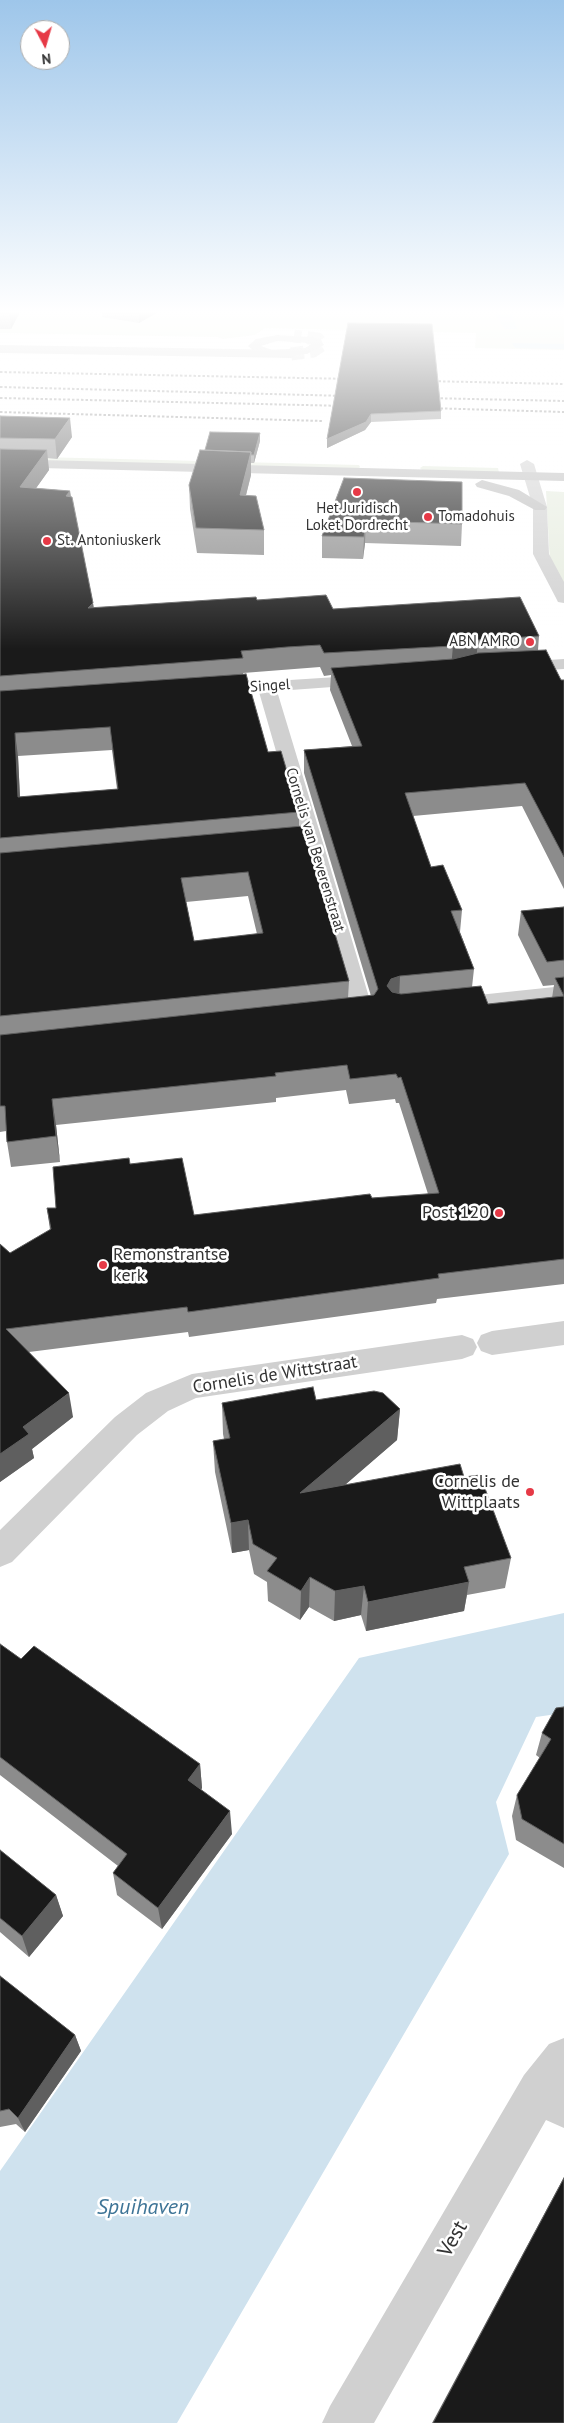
<!DOCTYPE html>
<style>
body{margin:0}
#map{position:relative;width:564px;height:2423px;overflow:hidden;background:#fff;font-family:"PT Sans",sans-serif}
canvas{display:block}
.north{position:absolute;left:20px;top:20px;width:50px;height:50px;box-sizing:border-box;background:#fff;border:1px solid #adadad;border-radius:50%;rotate:174deg;font-size:14px;font-weight:700;line-height:20px;text-align:center;color:#333}
.north::after{content:'';display:block;margin:auto;width:18px;height:22px;background:#e63946;clip-path:polygon(50% 0,100% 100%,50% 72%,0 100%)}
</style>
<div id="map">
<canvas width="564" height="2423"></canvas>
<div class="north">N</div>
</div>
<script>
const ctx = document.querySelector('canvas').getContext('2d');
ctx.lineJoin = 'round';
function fillPath(path, color) {
  ctx.fillStyle = color;
  ctx.fill(path, 'evenodd');
}
function poly(rows) {
  const path = new Path2D();
  for (const r of rows) {
    path.moveTo(r[0], r[1]);
    for (let i = 2; i < r.length; i += 2) path.lineTo(r[i], r[i + 1]);
  }
  return path;
}
function trace(path, color, width, dash) {
  ctx.strokeStyle = color;
  ctx.lineWidth = width;
  ctx.lineCap = dash ? 'butt' : 'round';
  ctx.setLineDash(dash || []);
  ctx.stroke(path);
}
function write(font, color, halo, rows, align = 'center') {
  ctx.font = font + ' "PT Sans",sans-serif';
  ctx.lineWidth = 5;
  ctx.setLineDash([]);
  ctx.textBaseline = 'middle';
  ctx.strokeStyle = halo;
  ctx.fillStyle = color;
  for (const [text, x, y, turn = 0] of rows) {
    ctx.save();
    ctx.translate(x, y);
    ctx.rotate((+turn || 0) * Math.PI / 180);
    ctx.textAlign = isNaN(turn) ? turn : align;
    if (halo) ctx.strokeText(text, 0, 0);
    ctx.fillText(text, 0, 0);
    ctx.restore();
  }
}
const green = poly([
 [0,310,564,310,564,350,475,348,476,333,265,328,255,335,223,339,217,337,0,333],
 [0,456,359,465,360,467,358,469,0,460],
 [423,466,498,468,499,473,422,470,420,468],
 [546,491,564,492,564,590,550,563]
]);
const water = poly([
 [501,310,510,310,517,329,505,329,495,315],
 [512,343,564,344,564,349,515,348],
 [564,1613,564,1713,536,1717,496,1802,509,1854,177,2423,0,2423,0,2171,359,1658]
]);
const minorTunnel = poly([
 [291,354,313,351,322,345,318,339,294,336]
]);
const pedestrian = poly([
 [277,335,312,337,321,340,324,345,307,354,272,356,255,352,248,346,256,339,277,335],
 [277,341,310,343,312,344,305,348,272,350,261,346,277,341],
 [313,837,320,839,323,843,374,1014,371,1019,363,1021,355,1019,352,1014,303,843,306,839,313,837]
]);
const minor = poly([
 [0,345,291,350,297,354,291,358,0,353,0,345],
 [564,659,564,669,516,672,510,671,507,667,510,663,516,662,564,659],
 [368,675,374,676,377,680,374,684,277,691,323,843,320,847,313,849,270,852,263,850,260,846,263,842,301,838,259,692,212,695,206,694,203,690,206,686,212,685,368,675],
 [564,986,564,1000,450,1012,442,1010,438,1005,442,1000,450,998,564,986],
 [564,1321,564,1345,492,1355,481,1351,477,1343,481,1335,492,1331,564,1321],
 [462,1335,473,1339,477,1347,473,1355,462,1359,196,1398,168,1411,137,1435,12,1562,0,1567,0,1530,115,1417,146,1393,192,1374,462,1335],
 [564,2038,564,2128,546,2120,374,2423,322,2423,330,2406,524,2075,549,2044,564,2038]
]);
const tertiary = poly([
 [527,460,534,464,547,507,549,554,564,582,564,603,558,602,556,598,533,554,533,507,520,464,527,460]
]);
const secondary = poly([
 [0,459,564,473,564,481,0,467,0,459],
 [482,480,519,490,547,507,545,510,535,510,509,496,477,487,475,484,482,480]
]);
const rail = poly([
 [0,372,352,379],
 [425,381,564,384],
 [0,387,347,396],
 [0,398,347,406],
 [427,398,564,401],
 [427,408,564,412],
 [0,412,322,421]
]);
const wall = poly([
 [0,310,21,310,11,329,0,329],
 [102,310,162,310,139,323,102,317],
 [348,323,441,411,441,419,371,422,365,430,327,448,327,439],
 [0,416,72,437,57,459,47,458,49,470,36,488,70,491,94,608,257,600,539,636,538,650,561,680,564,680,564,889,522,806,413,816,431,867,462,910,460,932,474,969,472,987,488,1004,552,998,554,985,543,986,518,935,521,911,564,907,564,1284,437,1299,436,1303,189,1337,188,1332,29,1352,73,1417,32,1449,34,1458,0,1482,0,1244,10,1253,50,1230,47,1208,56,1208,130,1164,194,1215,372,1198,428,1194,399,1103,396,1103,395,1099,349,1104,346,1090,276,1098,276,1102,56,1125,60,1162,11,1167,7,1142,6,1131,0,1132],
 [320,667,324,676,331,675,330,690,352,746,304,750,304,773,371,996,348,998,349,981,299,827,299,812,268,752,243,674,243,673],
 [112,750,117,789,20,797,18,756],
 [248,896,257,934,194,941,186,902],
 [260,433,260,441,254,463,251,463,251,475,246,495,264,530,264,555,197,553,190,509,189,485,205,450],
 [344,478,462,524,461,546,365,543,363,559,322,558,322,536],
 [316,1400,400,1409,397,1440,344,1485,464,1477,511,1558,505,1588,467,1595,464,1611,366,1631,361,1615,334,1621,309,1607,300,1620,268,1601,267,1582,254,1574,249,1550,232,1553,215,1472,213,1441,224,1439,223,1434,222,1403],
 [0,1644,21,1659,200,1764,202,1788,201,1790,232,1834,162,1929,117,1895,113,1873,118,1866,0,1775],
 [564,1707,564,1868,516,1840,512,1816,517,1795,540,1758,536,1755,542,1733],
 [0,1850,56,1895,63,1916,29,1957,0,1932],
 [0,1976,75,2035,81,2051,25,2132,16,2124,0,2127],
 [564,2177,564,2423,432,2423]
]);
const shadedWall = poly([
 [9,310,21,310,11,329],
 [139,310,162,310,139,323],
 [371,414,371,422,365,430,327,448,327,439],
 [70,418,72,437,57,459,55,439],
 [260,433,260,441,254,463,254,455],
 [47,450,49,470,22,508,20,487],
 [251,452,251,475,240,519,240,495],
 [70,491,72,511,66,496],
 [366,521,365,543,363,559,364,537],
 [93,603,95,624,88,608],
 [478,640,476,662,451,668,453,646],
 [15,733,18,756,21,820,18,797],
 [400,976,399,1001,387,986,391,979],
 [52,1099,56,1125,60,1162,56,1136],
 [69,1393,73,1417,32,1449,34,1458,0,1482,0,1454,23,1427],
 [400,1409,397,1440,300,1524,300,1493],
 [248,1520,249,1550,232,1553,231,1523],
 [310,1577,309,1607,300,1620,301,1591],
 [469,1582,464,1611,366,1631,368,1602],
 [364,1586,361,1615,334,1621,335,1591],
 [200,1764,202,1788,191,1803,188,1780],
 [230,1811,232,1834,162,1929,158,1908],
 [56,1895,63,1916,29,1957,22,1936],
 [75,2035,81,2051,25,2132,18,2118]
]);
const building = poly([
 [348,323,432,324,441,411,371,414,366,422,327,439,348,323],
 [0,416,70,418,55,439,0,438,0,416],
 [210,432,260,433,254,455,251,455,251,452,205,450,210,432],
 [0,449,47,450,20,487,70,491,66,496,72,497,93,603,88,608,256,597,257,600,326,595,333,609,520,597,539,636,478,640,453,646,324,653,320,645,287,647,241,651,243,658,0,676,0,449],
 [200,450,251,452,240,495,256,496,264,530,196,528,189,485,200,450],
 [344,478,462,482,462,524,366,521,364,537,322,536,344,478],
 [546,650,561,680,564,680,564,857,525,783,405,793,431,867,443,865,462,910,451,911,474,969,400,976,391,979,387,986,392,992,401,994,481,986,488,1004,564,996,555,978,564,977,564,1259,438,1274,439,1278,188,1312,187,1307,6,1329,69,1393,23,1427,29,1434,0,1454,0,1244,10,1253,51,1229,47,1208,56,1208,53,1167,129,1158,130,1164,182,1158,194,1215,370,1194,372,1198,439,1193,401,1077,398,1078,396,1074,350,1079,347,1065,275,1073,276,1076,52,1099,56,1136,7,1142,5,1106,0,1106,0,1035,374,995,378,989,304,750,362,746,331,668,453,659,478,653,546,650],
 [246,674,268,752,281,751,299,812,0,838,0,691,246,674],
 [110,727,118,789,18,797,15,733,110,727],
 [303,826,349,981,0,1016,0,853,303,826],
 [248,872,263,933,194,941,181,878,248,872],
 [564,907,564,960,547,962,521,911,564,907],
 [313,1387,316,1400,374,1391,383,1393,400,1409,300,1493,460,1464,464,1477,480,1475,511,1558,464,1567,469,1582,368,1602,364,1586,335,1591,310,1577,301,1591,267,1571,277,1558,253,1544,248,1520,231,1523,213,1441,230,1438,222,1403,313,1387],
 [0,1644,21,1659,34,1646,200,1764,188,1780,230,1811,158,1908,113,1873,127,1854,0,1757,0,1644],
 [564,1707,564,1844,522,1819,517,1795,551,1739,542,1733,556,1708,564,1707],
 [0,1850,56,1895,22,1936,0,1918,0,1850],
 [0,1976,75,2035,18,2118,9,2109,0,2111,0,1976],
 [564,2178,564,2423,433,2423,564,2178]
]);
const markers = [
 [357,492,5,"#e63946"],
 [428,517,5,"#e63946"],
 [47,541,5,"#e63946"],
 [530,642,5,"#e63946"],
 [499,1213,5,"#e63946"],
 [103,1265,5,"#e63946"],
 [530,1492,5,"#e63946"]
];
const farPoinames = [
 ["Het Juridisch",357,509,"center"],
 ["Loket Dordrecht",357,526,"center"],
 ["Tomadohuis",438,517],
 ["St. Antoniuskerk",57,541],
 ["ABN AMRO",520,642,"right"]
];
const farStreetnames = [
 ["Singel",270,686,-4],
 ["Cornelis van Beverenstraat",315,850,73]
];
const poiNames = [
 ["Post 120",489,1213],
 ["Remonstrantse",113,1255,"left"],
 ["kerk",113,1276,"left"],
 ["Cornelis de",520,1482],
 ["Wittplaats",520,1503]
];
const streetNames = [
 ["Cornelis de Wittstraat",275,1375,-9]
];
const nearStreetnames = [
 ["Vest",453,2239,-60]
];
const nearWaternames = [
 ["Spuihaven",143,2208]
];
fillPath(green, '#e6ecdf');
fillPath(water, '#cfe2ee');
trace(minorTunnel, '#d6d6d6', 13, [13, 6]);
fillPath(pedestrian, '#d0d0d0');
fillPath(minor, '#d0d0d0');
fillPath(tertiary, '#d0d0d0');
fillPath(secondary, '#bdbdbd');
trace(rail, '#888', 2, [2.5, 2]);
fillPath(wall, '#8c8c8c');
fillPath(shadedWall, '#5f5f5f');
fillPath(building, '#1a1a1a');
trace(building, '#5f5f5f', 1);
const sky = ctx.createLinearGradient(0, 0, 0, 649);
sky.addColorStop(0, '#9ec6ea');
sky.addColorStop(0.48, '#fff');
sky.addColorStop(1, '#ffffff00');
ctx.fillStyle = sky;
ctx.fillRect(0, 0, 564, 649);
for (const [x, y, r, color] of markers) {
  const dot = new Path2D();
  dot.arc(x, y, r, 0, 2 * Math.PI);
  ctx.fillStyle = color;
  ctx.fill(dot);
  trace(dot, '#fff', 2);
}
write('15px', '#333', '#fff', farPoinames, 'left');
write('15px', '#333', '#fff', farStreetnames);
write('18px', '#333', '#fff', poiNames, 'right');
write('18px', '#333', '#fff', streetNames);
write('21px', '#333', '#fff', nearStreetnames);
write('italic 22px', '#3f7597', '#fff', nearWaternames);
</script>
